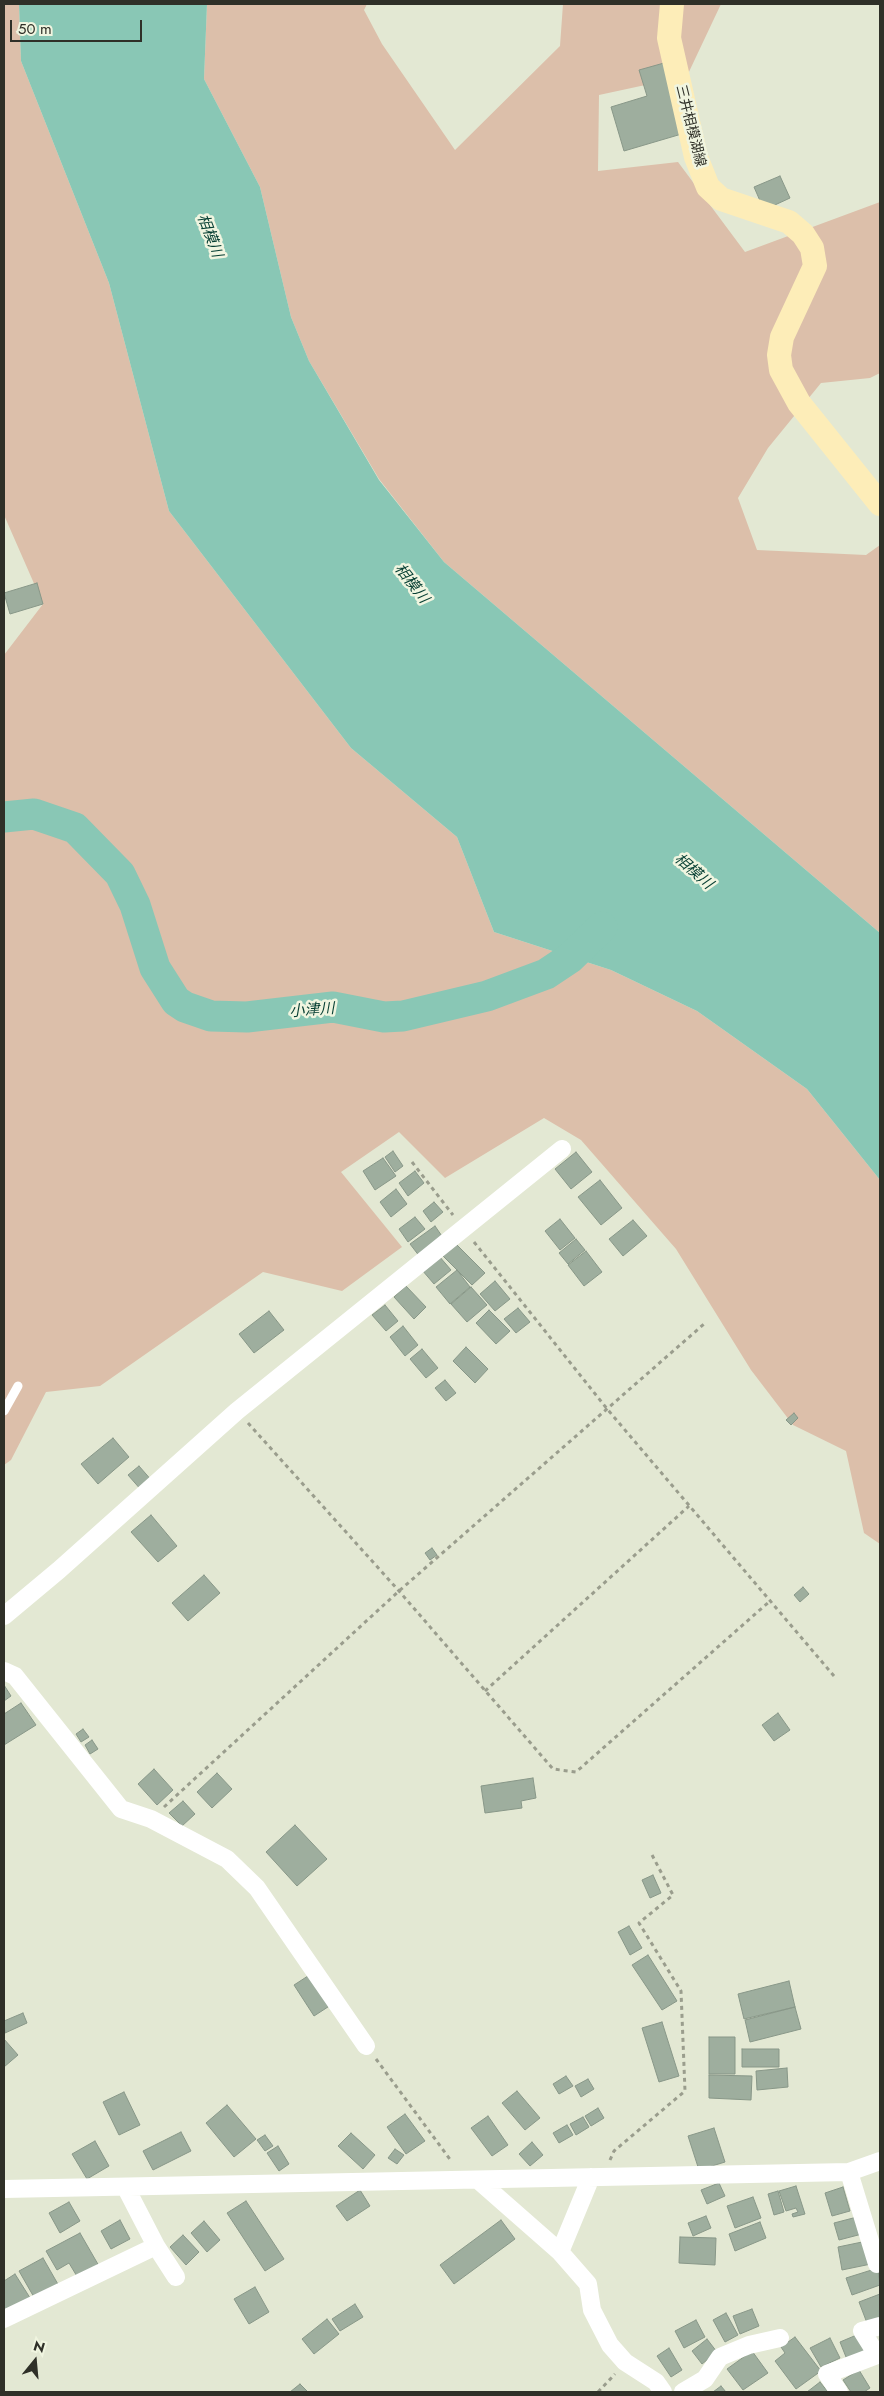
<!DOCTYPE html>
<meta charset="utf-8">
<style>
body{margin:0}
#map{position:relative;width:884px;height:2396px;overflow:hidden;background:#e3e8d3;font-family:Jost,sans-serif}
canvas{display:block}
.frame{position:absolute;inset:0;border:5px solid #2f3028;pointer-events:none}
.north{position:absolute;left:10px;top:2336px;width:50px;height:50px;-webkit-text-stroke:4px #f0f5e0;paint-order:stroke;rotate:17deg;font-size:14px;font-weight:700;line-height:20px;text-align:center;color:#2f3028}
.north::after{content:'';display:block;margin:auto;width:18px;height:22px;background:#2f3028;clip-path:polygon(50% 0,100% 100%,50% 72%,0 100%)}
.scale{position:absolute;left:10px;top:20px;width:132px;height:22px;box-sizing:border-box;border:2px solid #2f3028;border-top:0;padding-left:6px;font-size:15px;line-height:18px;white-space:nowrap;color:#2f3028;-webkit-text-stroke:4px #f0f5e0;paint-order:stroke}
</style>
<div id="map">
<canvas width="884" height="2396"></canvas>
<div class="frame"></div>
<div class="north">N</div>
<div class="scale">50 m</div>
</div>
<script>
const ctx = document.querySelector('canvas').getContext('2d');
ctx.lineJoin = 'round';
function fillPath(path, color) {
  ctx.fillStyle = color;
  ctx.fill(path, 'evenodd');
}
function poly(rows) {
  const path = new Path2D();
  for (const r of rows) {
    path.moveTo(r[0], r[1]);
    for (let i = 2; i < r.length; i += 2) path.lineTo(r[i], r[i + 1]);
  }
  return path;
}
function trace(path, color, width, dash) {
  ctx.strokeStyle = color;
  ctx.lineWidth = width;
  ctx.lineCap = dash ? 'butt' : 'round';
  ctx.setLineDash(dash || []);
  ctx.stroke(path);
}
function write(font, color, halo, rows, align = 'center') {
  ctx.font = font + ' Jost,"Noto Sans JP",sans-serif';
  ctx.lineWidth = 5;
  ctx.setLineDash([]);
  ctx.textBaseline = 'middle';
  ctx.strokeStyle = halo;
  ctx.fillStyle = color;
  for (const [text, x, y, turn = 0] of rows) {
    ctx.save();
    ctx.translate(x, y);
    ctx.rotate((+turn || 0) * Math.PI / 180);
    ctx.textAlign = isNaN(turn) ? turn : align;
    if (halo) ctx.strokeText(text, 0, 0);
    ctx.fillText(text, 0, 0);
    ctx.restore();
  }
}
const green = poly([
 [4,4,19,4,21,61,109,283,169,511,351,748,457,837,494,932,611,970,697,1011,807,1089,880,1180,880,1544,864,1533,846,1451,793,1425,751,1370,676,1249,581,1140,544,1118,445,1178,399,1132,341,1172,402,1247,342,1291,263,1272,100,1386,46,1392,11,1460,4,1465,4,655,43,604,4,515],
 [207,4,367,4,364,10,382,44,455,150,560,46,563,4,721,4,687,76,599,95,598,171,678,162,745,252,880,202,880,373,870,378,821,383,768,448,738,498,757,550,866,555,880,545,880,933,444,562,379,479,309,361,291,317,260,187,204,79]
]);
const water = poly([
 [19,4,207,4,204,79,260,187,291,317,309,361,379,480,444,562,880,933,880,1180,807,1089,697,1011,611,970,494,932,457,837,351,748,169,511,109,283,21,61]
]);
const river = poly([
 [4,817,34,814,75,828,120,874,135,905,155,968,176,1001,185,1007,211,1016,247,1017,333,1007,384,1017,403,1016,487,996,546,974,570,958,602,927]
]);
const building = poly([
 [664,63,685,133,624,151,611,107,647,96,639,70,664,63],
 [780,176,790,198,764,210,754,187,780,176],
 [37,583,43,604,10,614,4,593,37,583],
 [393,1151,403,1166,395,1172,385,1157,393,1151],
 [576,1152,592,1172,571,1189,555,1169,576,1152],
 [383,1158,396,1176,375,1190,363,1171,383,1158],
 [415,1171,424,1183,408,1196,399,1183,415,1171],
 [600,1180,622,1208,601,1225,578,1197,600,1180],
 [396,1189,407,1204,391,1217,380,1202,396,1189],
 [434,1202,443,1212,431,1222,423,1211,434,1202],
 [415,1217,425,1229,408,1242,399,1229,415,1217],
 [560,1219,575,1238,560,1250,545,1231,560,1219],
 [633,1220,647,1236,623,1256,609,1239,633,1220],
 [435,1226,444,1239,420,1257,410,1244,435,1226],
 [576,1239,585,1250,568,1264,559,1253,576,1239],
 [456,1244,485,1273,472,1285,443,1256,456,1244],
 [586,1251,602,1272,584,1286,568,1265,586,1251],
 [439,1256,451,1270,434,1284,422,1270,439,1256],
 [457,1270,470,1287,450,1304,436,1287,457,1270],
 [495,1281,510,1299,495,1311,480,1294,495,1281],
 [406,1286,426,1307,414,1319,394,1297,406,1286],
 [471,1287,487,1305,467,1322,451,1304,471,1287],
 [385,1305,398,1321,386,1331,372,1315,385,1305],
 [518,1308,530,1322,516,1333,504,1319,518,1308],
 [489,1310,510,1331,496,1344,476,1323,489,1310],
 [269,1311,284,1330,254,1353,239,1334,269,1311],
 [403,1326,418,1345,405,1356,390,1337,403,1326],
 [466,1347,488,1369,475,1383,453,1361,466,1347],
 [422,1349,438,1368,426,1378,410,1359,422,1349],
 [445,1380,456,1393,446,1401,435,1388,445,1380],
 [794,1413,798,1418,791,1425,786,1420,794,1413],
 [113,1438,129,1457,98,1484,81,1464,113,1438],
 [139,1466,153,1482,142,1491,128,1475,139,1466],
 [151,1515,177,1546,158,1562,131,1532,151,1515],
 [432,1548,437,1555,430,1560,425,1553,432,1548],
 [204,1575,220,1593,188,1621,172,1603,204,1575],
 [803,1587,809,1594,800,1602,794,1595,803,1587],
 [4,1685,11,1696,4,1701,4,1685],
 [21,1703,36,1725,4,1745,4,1714,21,1703],
 [778,1713,790,1730,774,1741,762,1725,778,1713],
 [83,1729,89,1737,81,1742,76,1734,83,1729],
 [92,1740,98,1749,90,1754,85,1745,92,1740],
 [154,1769,173,1790,157,1805,138,1784,154,1769],
 [217,1773,232,1789,212,1808,197,1792,217,1773],
 [533,1778,536,1798,521,1801,522,1808,485,1813,481,1786,533,1778],
 [183,1801,195,1814,182,1826,169,1813,183,1801],
 [295,1825,327,1859,297,1886,266,1852,295,1825],
 [653,1875,661,1893,650,1898,642,1880,653,1875],
 [629,1926,642,1948,630,1955,618,1932,629,1926],
 [648,1955,677,2001,662,2010,632,1965,648,1955],
 [311,1974,331,2005,314,2016,294,1985,311,1974],
 [789,1981,795,2007,744,2019,738,1994,789,1981],
 [795,2007,801,2029,750,2042,745,2020,795,2007],
 [23,2013,27,2023,5,2033,4,2021,23,2013],
 [662,2022,679,2076,659,2082,642,2028,662,2022],
 [709,2037,735,2037,735,2074,709,2074,709,2037],
 [4,2039,18,2055,4,2067,4,2039],
 [742,2049,779,2049,779,2067,742,2067,742,2049],
 [787,2068,788,2087,757,2090,756,2071,787,2068],
 [709,2075,752,2076,751,2100,709,2098,709,2075],
 [566,2076,573,2086,559,2094,553,2084,566,2076],
 [588,2079,594,2089,581,2097,575,2086,588,2079],
 [517,2091,540,2118,525,2130,502,2103,517,2091],
 [124,2092,140,2125,119,2135,103,2102,124,2092],
 [227,2105,256,2139,234,2157,206,2123,227,2105],
 [598,2108,604,2118,591,2126,585,2116,598,2108],
 [405,2114,425,2141,406,2154,387,2127,405,2114],
 [488,2116,508,2145,492,2156,471,2128,488,2116],
 [583,2117,589,2127,576,2135,570,2124,583,2117],
 [567,2125,573,2135,559,2143,553,2133,567,2125],
 [714,2128,725,2162,699,2170,688,2136,714,2128],
 [181,2132,191,2151,153,2170,143,2151,181,2132],
 [351,2133,375,2155,363,2169,338,2146,351,2133],
 [265,2135,273,2146,265,2151,257,2140,265,2135],
 [95,2141,109,2166,87,2179,72,2154,95,2141],
 [532,2142,543,2155,530,2166,519,2154,532,2142],
 [278,2146,289,2164,279,2171,267,2153,278,2146],
 [395,2149,404,2155,397,2164,388,2158,395,2149],
 [719,2183,725,2196,707,2204,701,2190,719,2183],
 [796,2186,805,2214,793,2217,792,2214,798,2212,796,2208,786,2211,779,2191,796,2186],
 [843,2187,850,2211,832,2216,825,2193,843,2187],
 [360,2190,370,2206,347,2221,336,2206,360,2190],
 [778,2191,784,2212,774,2215,768,2194,778,2191],
 [753,2197,761,2218,735,2228,727,2206,753,2197],
 [246,2201,284,2259,265,2271,227,2213,246,2201],
 [69,2202,80,2221,60,2233,49,2213,69,2202],
 [706,2216,711,2228,693,2236,688,2223,706,2216],
 [857,2217,862,2234,839,2240,834,2223,857,2217],
 [120,2220,130,2239,111,2249,101,2231,120,2220],
 [501,2220,515,2239,454,2284,440,2265,501,2220],
 [204,2221,220,2240,207,2252,191,2233,204,2221],
 [760,2222,766,2238,735,2251,729,2234,760,2222],
 [80,2233,99,2266,78,2278,69,2263,57,2270,46,2251,80,2233],
 [183,2235,199,2252,186,2265,170,2247,183,2235],
 [680,2237,716,2238,715,2265,679,2263,680,2237],
 [867,2241,871,2264,842,2270,838,2247,867,2241],
 [43,2258,59,2286,35,2299,19,2271,43,2258],
 [878,2268,880,2285,852,2295,846,2278,878,2268],
 [15,2274,32,2301,8,2316,4,2309,4,2281,15,2274],
 [255,2287,269,2312,249,2324,234,2299,255,2287],
 [880,2294,880,2318,867,2323,859,2302,880,2294],
 [355,2304,363,2317,340,2331,332,2319,355,2304],
 [752,2309,759,2326,740,2334,733,2316,752,2309],
 [726,2313,738,2335,725,2342,713,2320,726,2313],
 [327,2319,339,2334,314,2354,302,2339,327,2319],
 [696,2320,705,2337,684,2348,675,2331,696,2320],
 [859,2334,868,2353,848,2362,840,2342,859,2334],
 [795,2337,821,2371,796,2389,775,2361,785,2353,781,2347,795,2337],
 [830,2338,840,2358,821,2367,810,2348,830,2338],
 [707,2339,717,2352,702,2364,692,2351,707,2339],
 [669,2348,682,2370,671,2377,657,2356,669,2348],
 [752,2351,768,2373,743,2390,727,2369,752,2351],
 [859,2370,870,2388,864,2392,851,2392,843,2380,859,2370],
 [820,2382,828,2392,807,2392,820,2382],
 [300,2384,308,2392,290,2392,300,2384],
 [721,2386,726,2392,713,2392,721,2386]
]);
const path = poly([
 [412,1162,453,1215],
 [474,1242,608,1410,834,1676],
 [248,1423,399,1591,553,1769,576,1772,770,1601],
 [485,1691,689,1506],
 [164,1807,399,1591,704,1324],
 [376,2059,452,2162],
 [610,2160,614,2151,685,2091,681,1991,639,1923,673,1895,651,1853],
 [598,2392,615,2374]
]);
const lane = poly([
 [4,1411,18,1386]
]);
const street = poly([
 [4,1616,59,1570,237,1411,562,1149],
 [4,1671,15,1676,121,1809,151,1819,227,1859,257,1888,366,2046],
 [849,2172,877,2264],
 [478,2180,560,2252,588,2284,592,2310,610,2345,625,2362,656,2382,663,2392],
 [126,2188,156,2246,176,2277],
 [4,2189,849,2172,880,2161],
 [560,2252,591,2177],
 [4,2319,156,2246],
 [683,2392,705,2379,720,2357,749,2345,780,2338],
 [839,2392,827,2374,877,2355,862,2331,880,2326]
]);
const secondary = poly([
 [672,4,669,38,696,157,708,187,721,199,789,222,803,234,812,248,815,266,782,337,779,355,781,370,799,403,880,504]
]);
const streetNames = [
 ["三井相模湖線",690,126,76]
];
const waterNames = [
 ["相模川",209,236,69],
 ["相模川",411,584,52],
 ["相模川",693,872,41],
 ["小津川",312,1011,-4]
];
fillPath(green, '#dcbfaa');
fillPath(water, '#89c7b5');
trace(river, '#89c7b5', 31);
fillPath(building, '#9eae9e');
trace(building, '#889788', 1);
trace(path, '#9a9d8d', 3, [4, 4]);
trace(lane, '#fff', 9);
trace(street, '#fff', 18);
trace(secondary, '#fdedb8', 24);
write('14px', '#2f3028', '#f0f5e0', streetNames);
write('italic 15px', '#053e32', '#f0f5e0', waterNames);
</script>
